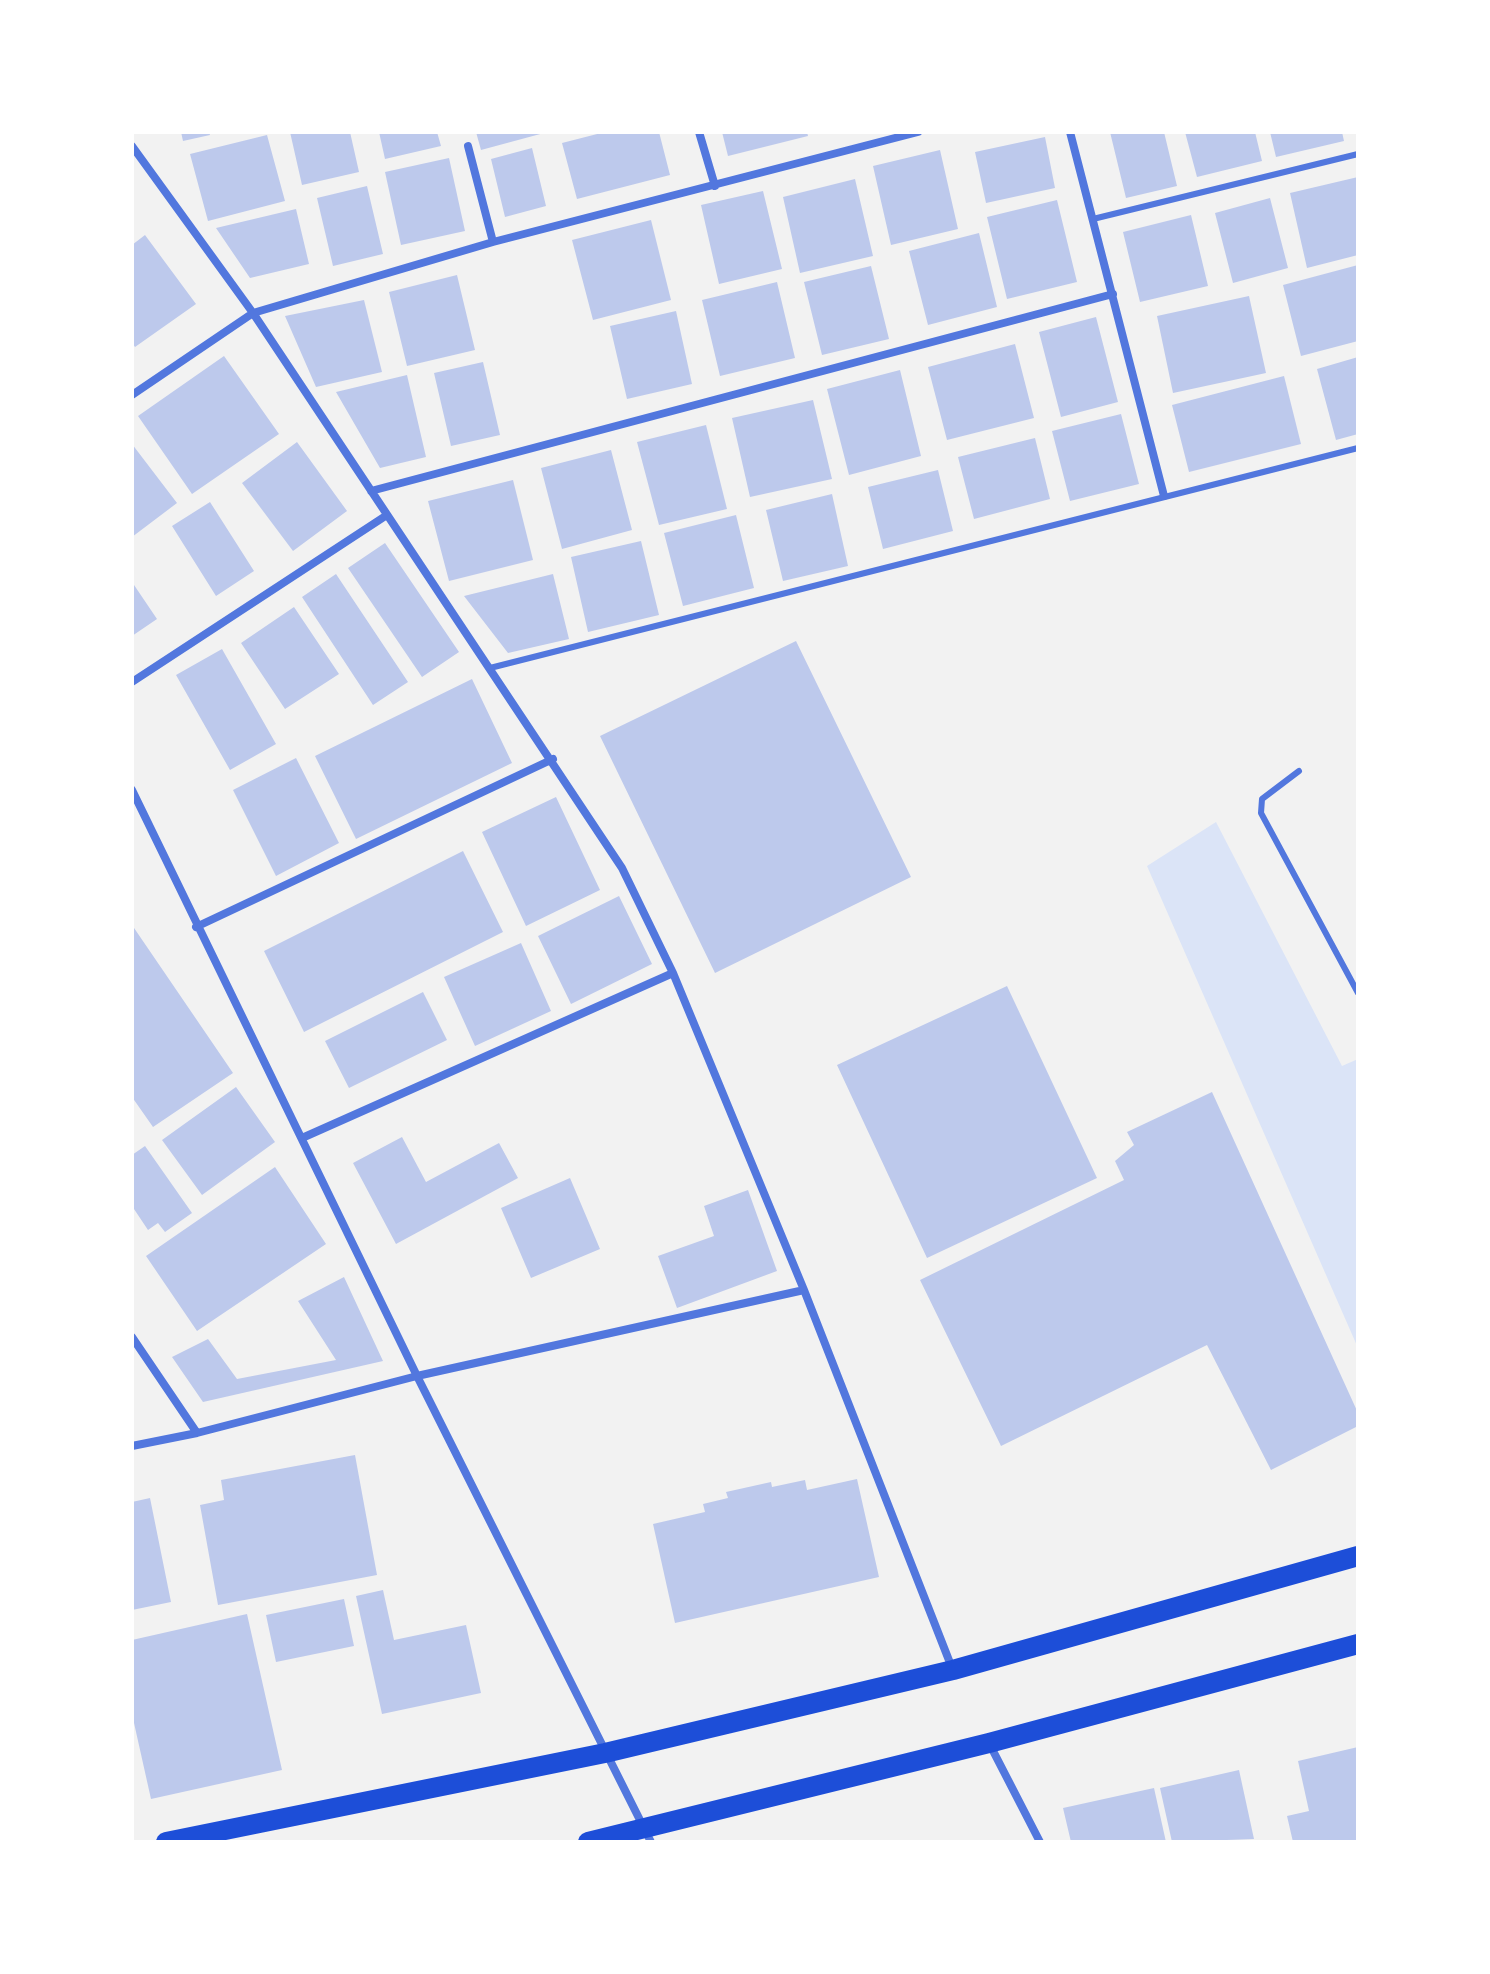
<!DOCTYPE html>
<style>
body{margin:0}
#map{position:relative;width:1490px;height:1974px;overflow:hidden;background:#f2f2f2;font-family:Commissioner,sans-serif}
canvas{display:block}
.frame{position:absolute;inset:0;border:134px solid #fff;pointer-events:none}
</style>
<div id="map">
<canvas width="1490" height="1974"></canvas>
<div class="frame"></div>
</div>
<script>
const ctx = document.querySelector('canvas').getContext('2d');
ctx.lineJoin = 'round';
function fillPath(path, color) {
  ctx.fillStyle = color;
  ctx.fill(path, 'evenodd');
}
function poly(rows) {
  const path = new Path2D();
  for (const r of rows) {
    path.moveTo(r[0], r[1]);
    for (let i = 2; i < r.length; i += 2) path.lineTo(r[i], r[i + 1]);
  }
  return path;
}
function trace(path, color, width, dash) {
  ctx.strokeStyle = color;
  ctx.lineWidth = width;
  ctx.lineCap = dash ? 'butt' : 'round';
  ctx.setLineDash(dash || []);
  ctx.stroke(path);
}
const green = poly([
 [1216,822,1342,1066,1358,1059,1358,1348,1147,866]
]);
const building = poly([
 [181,132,209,132,210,135,183,141],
 [290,132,350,132,359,172,302,185],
 [379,132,437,132,441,146,385,159],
 [476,132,544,132,544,133,481,150],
 [605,132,659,132,670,175,577,199,562,143],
 [722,132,807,132,808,136,728,156],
 [1110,132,1164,132,1177,186,1126,198],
 [1185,132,1255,132,1262,161,1197,177],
 [1270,132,1342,132,1344,141,1276,157],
 [267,135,285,201,208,221,190,154],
 [1045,137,1055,188,986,203,975,152],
 [532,148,546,206,505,217,491,159],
 [940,150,958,229,891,245,873,166],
 [449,158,465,231,401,245,385,172],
 [1358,177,1358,255,1307,268,1290,193],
 [855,179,873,256,800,273,783,197],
 [367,186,383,254,333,266,317,198],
 [763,191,782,269,719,284,701,205],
 [1270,198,1288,268,1233,283,1215,213],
 [1057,200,1077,282,1007,299,987,217],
 [296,209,309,264,250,278,216,228],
 [1191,215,1208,286,1140,302,1123,232],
 [651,220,671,300,593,320,572,240],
 [979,233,997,307,928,325,909,251],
 [145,235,196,304,135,347,132,343,132,245],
 [1358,265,1358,341,1301,356,1283,285],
 [871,266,889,339,822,355,804,282],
 [457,275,475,350,407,366,389,292],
 [777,282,795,358,720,376,702,300],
 [1249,296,1266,373,1173,393,1157,316],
 [364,300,382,372,316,387,285,316],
 [676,311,692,384,627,399,610,326],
 [1096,317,1118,402,1061,417,1039,332],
 [1015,344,1034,418,947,440,928,367],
 [224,356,279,434,192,494,138,416],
 [1358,357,1358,434,1336,440,1317,369],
 [483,362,500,435,451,446,434,373],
 [900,370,921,456,849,475,827,389],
 [407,375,426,457,380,468,336,392],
 [1284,376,1301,444,1189,472,1172,405],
 [813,400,832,479,750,497,732,418],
 [1121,414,1139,484,1070,501,1052,431],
 [706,425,727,509,659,525,637,442],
 [1035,438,1050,499,974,519,958,457],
 [297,442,347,511,293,551,242,483],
 [132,444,177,503,132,537],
 [611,450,632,530,562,549,541,468],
 [938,470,953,531,883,549,868,487],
 [513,480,533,560,449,581,428,501],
 [832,494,848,566,783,581,766,510],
 [210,502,254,571,216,596,172,526],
 [736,515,754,588,683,606,664,533],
 [641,541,659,615,588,632,571,557],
 [385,543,459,652,422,677,348,568],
 [336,574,408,682,373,705,302,597],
 [553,574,569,639,508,653,464,596],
 [132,582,157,619,132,636],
 [294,607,339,674,285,709,241,643],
 [796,641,911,877,715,973,600,736],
 [222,649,276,744,230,770,176,675],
 [472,679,512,763,356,839,315,756],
 [296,758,339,843,276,876,233,790],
 [556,797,600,890,526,926,482,832],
 [463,851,503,932,304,1032,264,951],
 [619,896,652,964,571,1004,538,936],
 [132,925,233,1073,153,1127,132,1097],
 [521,943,551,1011,475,1046,444,977],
 [1007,986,1097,1178,927,1258,837,1065],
 [423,992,447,1040,349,1088,325,1041],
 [236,1087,275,1142,202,1195,162,1140],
 [1212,1092,1358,1413,1358,1426,1271,1470,1207,1345,1001,1446,920,1280,1124,1180,1115,1161,1134,1145,1127,1132],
 [402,1137,426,1182,499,1143,518,1178,396,1244,353,1163],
 [145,1146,192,1213,165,1232,158,1223,148,1230,132,1206,132,1155],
 [275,1167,326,1244,197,1331,146,1256],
 [570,1178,600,1249,531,1278,501,1208],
 [748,1190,777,1271,677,1308,658,1256,714,1236,704,1206],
 [344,1277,383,1361,203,1402,172,1357,208,1339,237,1379,336,1360,298,1301],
 [355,1455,377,1575,218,1605,200,1505,224,1500,221,1480],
 [857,1479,879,1577,675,1623,653,1524,705,1512,703,1504,728,1498,726,1492,771,1482,772,1487,805,1480,807,1490],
 [150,1498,171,1602,132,1610,132,1502],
 [383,1590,394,1640,466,1625,481,1693,382,1714,356,1596],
 [344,1599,354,1646,276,1662,266,1615],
 [247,1614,282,1770,151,1799,132,1714,132,1640],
 [1358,1747,1358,1842,1293,1842,1287,1816,1309,1811,1298,1761],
 [1239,1770,1254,1839,1172,1842,1160,1788],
 [1154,1788,1166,1842,1071,1842,1063,1808]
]);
const service = poly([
 [1093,219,1358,154],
 [490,668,1358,448],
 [1299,771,1262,799,1261,813,1358,993]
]);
const minor = poly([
 [699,132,715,186],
 [1070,132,1164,496],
 [132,146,253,313,622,868,673,973,804,1290,952,1668],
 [468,146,493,242],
 [132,395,253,313,493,242,918,132],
 [371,491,1113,294],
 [132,682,387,515],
 [132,790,417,1376,651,1842],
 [196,927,553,759],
 [302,1138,673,973],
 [132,1337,197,1433],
 [132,1446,197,1433,417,1376,804,1290],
 [989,1743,1040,1842]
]);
const primary = poly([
 [166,1842,605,1753,953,1670,1358,1556],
 [588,1842,989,1743,1358,1644]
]);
fillPath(green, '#dbe4f7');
fillPath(building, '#bdc9ec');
trace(service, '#5277de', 6);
trace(minor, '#5277de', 8);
trace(primary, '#1d4ed8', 20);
</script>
